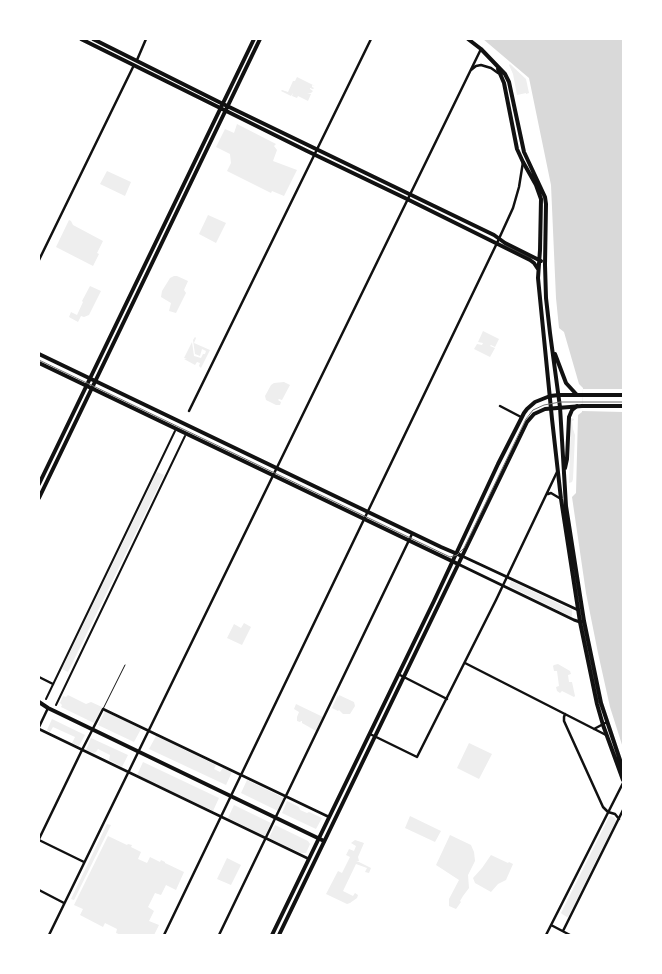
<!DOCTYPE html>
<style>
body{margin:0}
#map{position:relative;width:662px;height:974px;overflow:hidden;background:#fff;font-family:Ubuntu,sans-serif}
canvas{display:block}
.frame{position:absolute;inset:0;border:40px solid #fff;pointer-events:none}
</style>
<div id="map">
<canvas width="662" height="974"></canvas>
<div class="frame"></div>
</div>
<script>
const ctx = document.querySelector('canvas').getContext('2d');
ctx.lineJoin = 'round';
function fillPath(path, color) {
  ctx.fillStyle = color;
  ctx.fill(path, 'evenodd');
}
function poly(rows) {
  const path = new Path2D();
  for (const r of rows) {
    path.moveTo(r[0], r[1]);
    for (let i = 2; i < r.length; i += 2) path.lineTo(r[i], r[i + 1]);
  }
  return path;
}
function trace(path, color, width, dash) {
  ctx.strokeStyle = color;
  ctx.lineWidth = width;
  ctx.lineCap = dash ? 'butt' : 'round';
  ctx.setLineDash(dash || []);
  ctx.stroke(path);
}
const green = poly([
 [510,64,526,79,529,93,526,94,526,93,517,95,513,74,509,65],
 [297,77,315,86,312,85,312,87,314,88,313,89,310,88,310,89,313,91,311,93,307,93,311,94,308,101,298,96,297,98,292,96,293,93,291,96,281,91,282,90,288,92,293,81,295,81],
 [237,124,276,144,274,146,277,150,273,161,297,170,284,196,272,191,271,193,227,171,231,163,230,154,216,147,225,129,234,133],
 [107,171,131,182,125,196,100,184],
 [208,215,226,223,216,243,199,234],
 [69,220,71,221,73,225,103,241,97,253,99,254,93,266,56,247],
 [174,276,177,276,188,281,184,290,186,293,176,313,169,311,171,303,161,297,162,291,170,278],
 [90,286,101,291,89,315,84,317,81,316,78,322,69,317,71,312,77,315,83,302,82,301],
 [483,331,499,339,495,347,491,345,490,346,495,348,490,357,474,349,477,344,482,345,483,343,478,342],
 [195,337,196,338,194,343,210,350,201,368,199,366,200,363,197,362,195,365,184,359,187,358,184,358,192,342,194,356,201,358,203,354,205,354,206,351,202,349,200,356,195,354,193,340],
 [284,382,290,385,282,400,279,399,278,400,281,402,280,405,276,405,266,400,265,396,271,385,274,383],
 [571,418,574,419,574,420,572,421,573,429,575,435,573,479,572,482,569,483],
 [157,472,164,475,68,672,62,669],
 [511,581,572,610,572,617,509,586],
 [244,623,251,627,242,645,227,638,234,624,241,628],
 [558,664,570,671,571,674,568,675,569,682,572,682,575,696,574,697,562,691,560,693,557,691,556,687,559,686,557,671,554,671,553,666,554,665],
 [68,695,86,704,91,702,102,707,94,723,61,707,62,705,60,703,63,696,66,697],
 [338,695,339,698,339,695,354,702,355,706,350,714,343,714,339,710,338,711,332,708,335,706,332,708],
 [296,704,323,717,316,731,302,723,302,721,301,721,300,722,297,721,297,717,299,712,294,709],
 [105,711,141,729,134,742,98,725],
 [52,719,85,735,79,746,72,743,75,737,53,727,50,732,47,730],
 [156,736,216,765,214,769,220,772,223,768,232,772,226,785,149,749],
 [91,738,128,755,122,767,109,760,110,755,98,749,96,752,94,753,86,750],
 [469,743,492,754,479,779,457,768],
 [143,762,219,798,213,811,137,775],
 [247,780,284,798,278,811,241,793],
 [287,801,299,807,300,810,307,813,309,812,322,818,316,829,282,813],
 [234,805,271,823,265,836,228,818],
 [410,816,441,831,435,842,405,828],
 [611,816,615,818,616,821,568,917,567,917,562,914,561,913,609,817],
 [107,824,111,825,74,900,71,899],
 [275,825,308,841,310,844,306,853,301,853,269,838],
 [450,835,471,845,474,852,475,861,468,875,469,888,463,896,460,901,461,902,456,909,449,906,449,899,459,880,436,865],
 [108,836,127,845,128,844,132,845,131,847,141,852,138,859,147,863,150,857,160,862,161,860,165,862,165,863,184,872,176,890,166,885,161,895,155,893,148,907,154,911,149,921,159,925,154,935,121,935,116,933,117,929,105,923,103,927,80,915,83,909,74,905],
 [355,840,364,843,358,857,359,861,356,862,359,862,371,868,369,873,365,872,367,868,356,864,343,891,353,896,355,893,358,895,357,898,350,903,347,904,326,894,338,871,342,873,350,857,346,855,349,849,354,851,356,846,351,843],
 [491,855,508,863,509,862,513,864,506,880,498,884,491,892,475,883,473,878,482,868],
 [227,858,241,865,231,885,217,879]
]);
const water = poly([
 [483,39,623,39,623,748,610,707,598,653,586,593,572,497,576,493,578,415,582,412,583,388,579,384,564,332,559,328,556,298,551,185,529,78]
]);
const pier = poly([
 [583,389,623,389,623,412,582,411]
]);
const service = poly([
 [103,709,125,665]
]);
const pedestrian = poly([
 [46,699,175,431],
 [56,705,185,436]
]);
const minor = poly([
 [137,60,146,39],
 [471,70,476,66,481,65,491,68,498,73],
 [39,260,134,65],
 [500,406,521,417],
 [189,411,371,39],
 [548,494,551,493,561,499],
 [465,663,606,735],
 [398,674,447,699],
 [39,677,53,684],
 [565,714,564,717,564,721,603,807,608,812,615,814,619,819],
 [39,727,48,708],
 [39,729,309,859],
 [594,729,607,722],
 [370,734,417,757,496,600,557,472],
 [39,839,82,750,103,709,329,817],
 [39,840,84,862],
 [39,890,64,903],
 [551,925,570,935],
 [563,931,623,810],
 [49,935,481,49],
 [164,935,497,243,513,208,519,187,523,162],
 [219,935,412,534],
 [546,935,623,783]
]);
const tertiary = poly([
 [462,556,578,610],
 [458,564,574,620,580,622,584,621]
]);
const secondary = poly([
 [81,39,307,151,407,199,530,260,534,263,538,269],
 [93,39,223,104,494,235,505,243,541,261],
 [468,39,481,49,505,74,509,82,524,152,545,197,546,204,545,265,546,298,550,333,560,407,566,506,584,621,601,703,623,769],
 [498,69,504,83,517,149,523,162,536,185,541,199,540,250,538,278,552,419,561,499,580,622,597,704,603,725,623,780],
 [39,354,441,547,462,556],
 [555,354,566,383,577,395],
 [39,363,458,564],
 [565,468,567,459,569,417,572,410,577,406],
 [39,484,254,39],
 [39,498,260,39],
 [39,702,48,708,324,841]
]);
const primary = poly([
 [272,935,434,601,498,464,524,413,527,409,535,402,550,396,559,395,623,395],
 [279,935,527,422,534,414,545,409,582,406,623,406]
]);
const tram = poly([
 [39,360,450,557,457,555,464,548,526,419,533,410,544,405,560,402,623,402]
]);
fillPath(green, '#eee');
fillPath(water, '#d9d9d9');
fillPath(pier, '#fff');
trace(service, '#111', 1);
trace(pedestrian, '#111', 2);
trace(minor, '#111', 2.5);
trace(tertiary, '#111', 3);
trace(secondary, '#111', 4);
trace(primary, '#111', 4);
trace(tram, '#707070', 1);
</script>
